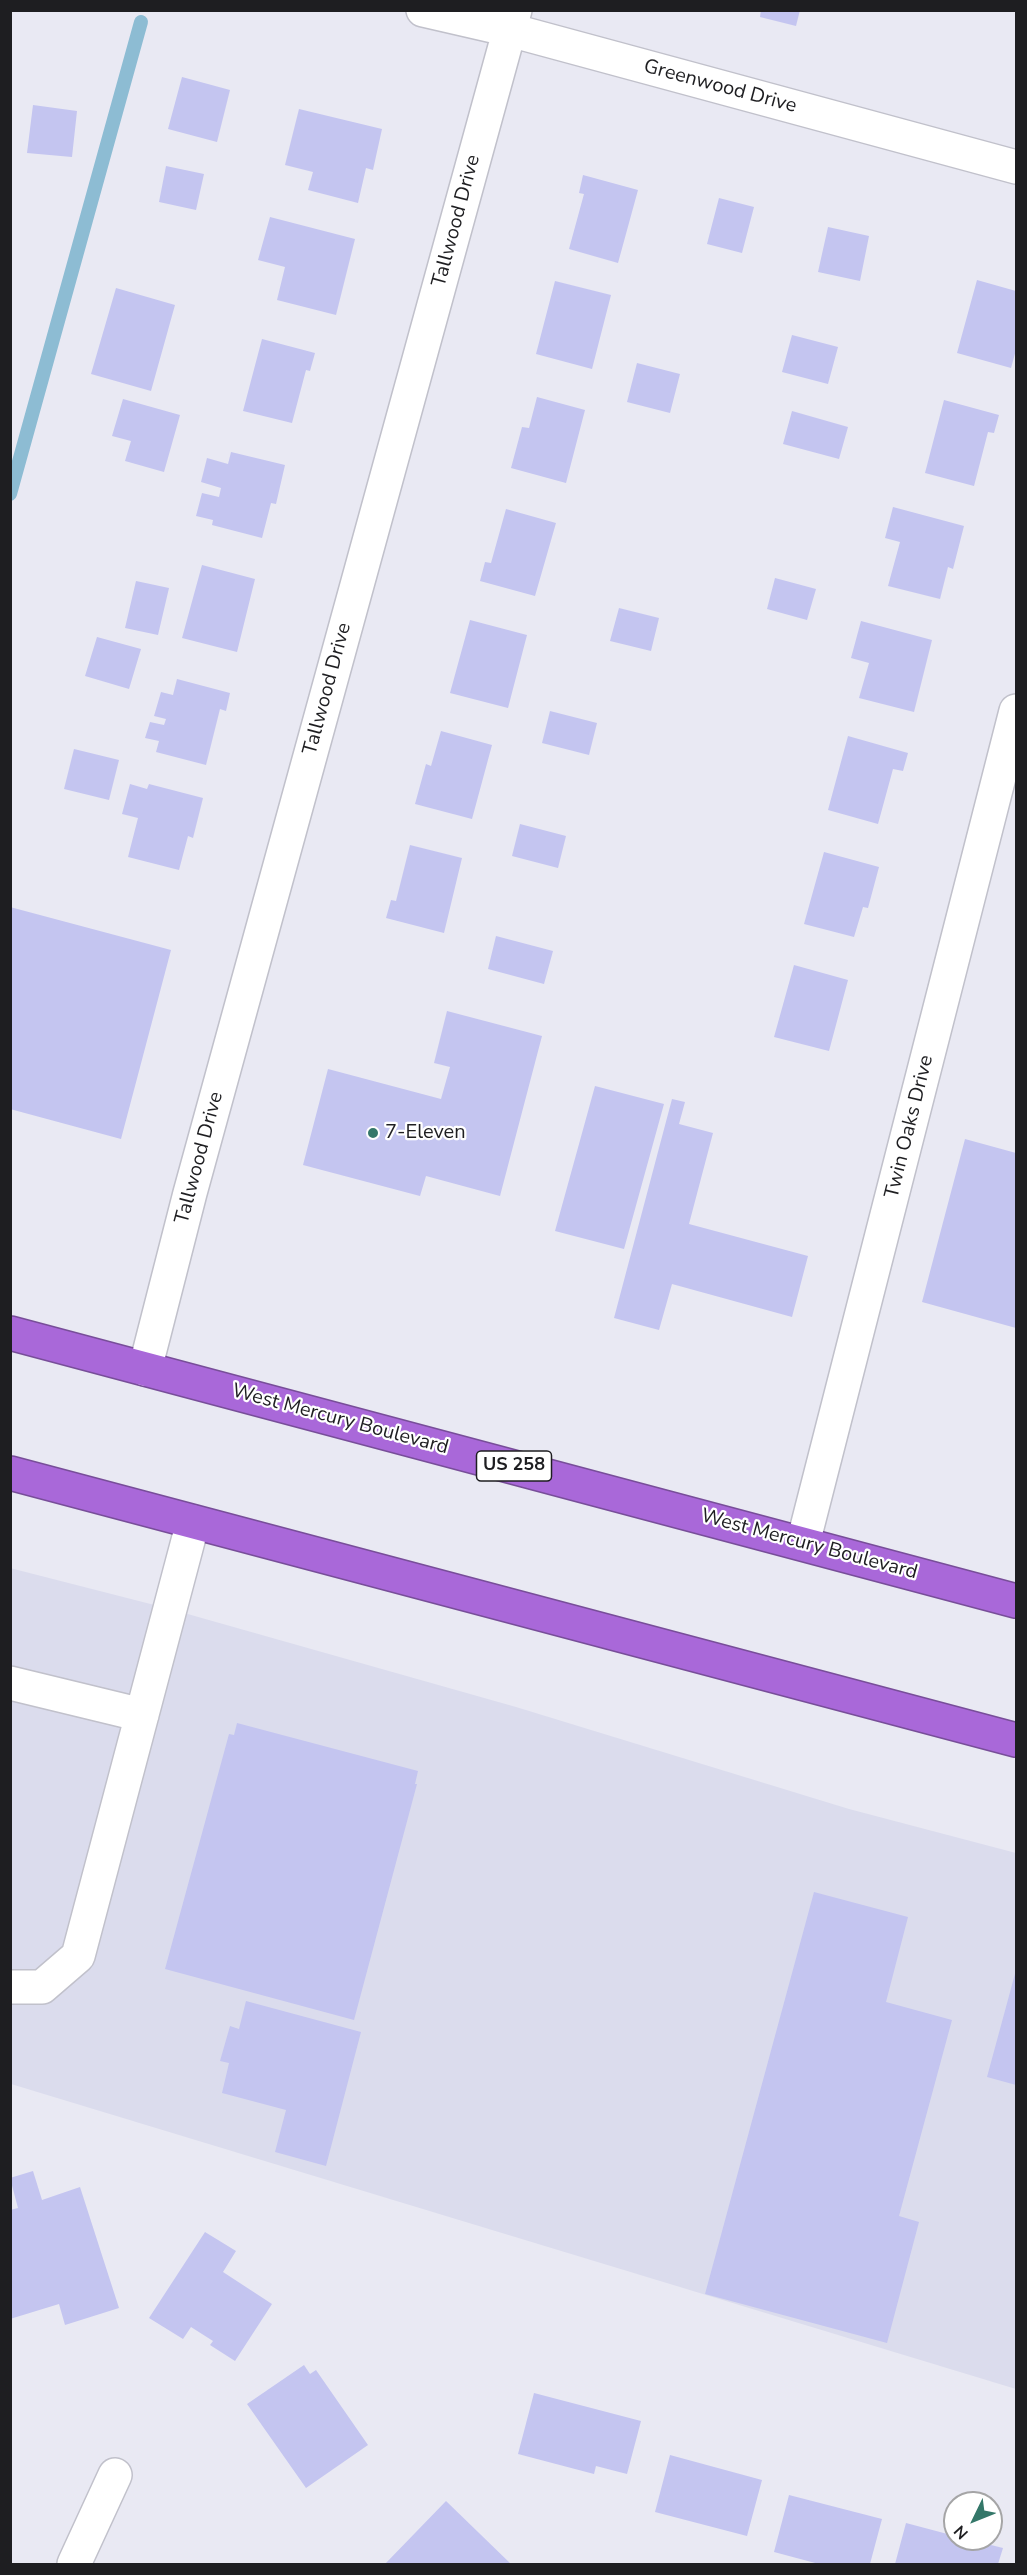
<!DOCTYPE html>
<style>
body{margin:0}
#map{position:relative;width:1027px;height:2575px;overflow:hidden;background:#e9e9f3;font-family:"Nunito Sans",sans-serif}
canvas{display:block}
.frame{position:absolute;inset:0;border:12px solid #1e1e21;pointer-events:none}
.north{position:absolute;left:943px;top:2491px;width:60px;height:60px;box-sizing:border-box;background:#fff;border:2px solid #a5a5a6;border-radius:50%;rotate:227deg;font-size:16px;font-weight:700;line-height:24px;text-align:center;color:#1e1e21}
.north::after{content:'';display:block;margin:auto;width:21px;height:27px;background:#347769;clip-path:polygon(50% 0,100% 100%,50% 72%,0 100%)}
</style>
<div id="map">
<canvas width="1027" height="2575"></canvas>
<div class="frame"></div>
<div class="north">N</div>
</div>
<script>
const ctx = document.querySelector('canvas').getContext('2d');
ctx.lineJoin = 'round';
function fillPath(path, color) {
  ctx.fillStyle = color;
  ctx.fill(path, 'evenodd');
}
function poly(rows) {
  const path = new Path2D();
  for (const r of rows) {
    path.moveTo(r[0], r[1]);
    for (let i = 2; i < r.length; i += 2) path.lineTo(r[i], r[i + 1]);
  }
  return path;
}
function trace(path, color, width, dash) {
  ctx.strokeStyle = color;
  ctx.lineWidth = width;
  ctx.lineCap = dash ? 'butt' : 'round';
  ctx.setLineDash(dash || []);
  ctx.stroke(path);
}
function write(font, color, halo, rows, align = 'center') {
  ctx.font = font + ' "Nunito Sans",sans-serif';
  ctx.lineWidth = 4.5;
  ctx.setLineDash([]);
  ctx.textBaseline = 'middle';
  ctx.strokeStyle = halo;
  ctx.fillStyle = color;
  for (const [text, x, y, turn = 0] of rows) {
    ctx.save();
    ctx.translate(x, y);
    ctx.rotate((+turn || 0) * Math.PI / 180);
    ctx.textAlign = isNaN(turn) ? turn : align;
    if (halo) ctx.strokeText(text, 0, 0);
    ctx.fillText(text, 0, 0);
    ctx.restore();
  }
}
const built = poly([
 [10,1568,170,1609,516,1707,849,1809,1016,1853,1016,2389,11,2084]
]);
const stream = poly([
 [10,494,141,22]
]);
const building = poly([
 [761,10,800,10,796,26,760,17],
 [182,77,230,90,217,142,168,129],
 [33,105,77,111,72,157,27,153],
 [299,109,382,129,373,170,366,168,358,203,308,190,313,172,285,165],
 [166,166,204,174,196,210,159,202],
 [583,175,638,190,618,263,569,249,584,194,579,193],
 [719,198,754,207,742,253,707,244],
 [270,217,355,239,336,315,277,300,285,267,258,260],
 [828,227,869,236,860,281,818,272],
 [977,280,1016,291,1016,350,1011,368,957,353],
 [555,281,611,295,592,369,536,354],
 [116,288,175,305,151,391,91,374],
 [792,335,838,347,828,384,782,372],
 [262,339,315,353,310,371,306,370,292,423,243,411],
 [637,363,680,374,670,413,627,402],
 [537,397,585,410,566,483,511,468,522,427,529,428],
 [123,399,180,415,164,472,125,461,131,441,112,436],
 [944,400,999,415,994,433,988,432,974,486,925,473],
 [792,411,848,427,839,459,783,444],
 [231,452,285,465,276,504,271,503,262,538,212,525,213,520,196,516,202,493,219,497,221,488,201,482,207,458,228,464],
 [893,507,964,526,953,569,948,567,940,599,888,586,900,542,885,538],
 [506,509,556,523,535,596,480,581,485,562,491,563],
 [202,565,255,579,237,652,182,638],
 [775,578,816,589,807,620,767,609],
 [136,581,169,588,158,635,125,628],
 [619,608,659,618,651,651,610,641],
 [470,620,527,635,508,708,450,693],
 [861,621,932,640,914,712,859,698,869,663,851,658],
 [97,637,141,649,129,689,85,676],
 [177,679,230,693,226,711,220,709,206,765,156,752,159,741,145,738,150,722,164,725,166,719,154,716,161,692,173,695],
 [550,711,597,723,589,755,542,743],
 [441,731,492,745,472,819,415,804,426,764,431,766],
 [848,736,908,753,903,771,893,769,878,824,828,810],
 [74,749,119,760,109,800,64,789],
 [130,784,147,789,149,784,203,798,193,838,188,836,179,870,128,857,138,818,122,814],
 [520,824,566,836,558,868,512,856],
 [410,845,462,858,444,933,386,918,391,900,396,901],
 [824,852,879,867,868,908,863,907,854,937,804,924],
 [10,907,171,950,121,1139,10,1109],
 [496,936,553,951,544,984,488,969],
 [794,965,848,980,829,1051,774,1037],
 [447,1011,542,1036,500,1196,426,1176,420,1196,303,1165,328,1069,441,1099,450,1067,434,1063],
 [595,1086,664,1104,624,1249,555,1231],
 [672,1099,685,1102,679,1124,713,1133,689,1224,808,1256,792,1317,672,1284,659,1330,614,1318],
 [965,1139,1016,1153,1016,1328,922,1302],
 [237,1723,418,1771,415,1784,417,1784,354,2020,165,1969,229,1734,234,1735],
 [814,1892,908,1917,886,2002,952,2020,899,2216,919,2222,887,2343,705,2294],
 [1016,1970,1016,2085,987,2077],
 [246,2001,361,2032,326,2166,275,2152,286,2110,222,2093,229,2063,220,2061,230,2026,239,2029],
 [33,2171,42,2200,80,2187,119,2308,65,2325,59,2304,10,2319,10,2210,18,2208,10,2178],
 [205,2232,236,2251,223,2272,272,2304,235,2361,210,2345,213,2341,191,2327,183,2339,149,2318],
 [304,2365,310,2374,316,2370,368,2445,306,2488,247,2404],
 [534,2393,641,2421,627,2474,596,2466,594,2474,518,2454],
 [670,2455,762,2480,747,2536,655,2512],
 [789,2495,882,2519,870,2564,819,2564,774,2552],
 [446,2501,511,2564,385,2564],
 [906,2523,955,2536,955,2539,967,2539,1003,2548,998,2564,895,2564]
]);
const minor = poly([
 [423,10,510,30,1016,167],
 [145,1369,190,1193,515,10],
 [803,1543,1016,711],
 [10,1683,142,1715],
 [10,1987,42,1987,78,1956,193,1522],
 [74,2564,115,2475]
]);
const highway = poly([
 [10,1333,1016,1601],
 [10,1473,1016,1740]
]);
const markers = [
 [373,1133,6,"#347769"]
];
const shields = [
 [514,1466,75]
];
const shieldNames = [
 ["US 258",514,1466]
];
const streetNames = [
 ["Greenwood Drive",720,87,15],
 ["Tallwood Drive",457,221,-75],
 ["Tallwood Drive",328,689,-75],
 ["Twin Oaks Drive",910,1127,-76],
 ["Tallwood Drive",200,1158,-75],
 ["West Mercury Boulevard",340,1420,15],
 ["West Mercury Boulevard",809,1545,15]
];
const poiNames = [
 ["7-Eleven",385,1133]
];
fillPath(built, '#dbdced');
trace(stream, '#8dbcd3', 14);
fillPath(building, '#c4c5f0');
trace(minor, '#c1c1cb', 36);
trace(highway, '#784e99', 36);
trace(minor, '#fff', 33);
trace(highway, '#a968d9', 33);
for (const [x, y, r, color] of markers) {
  const dot = new Path2D();
  dot.arc(x, y, r, 0, 2 * Math.PI);
  ctx.fillStyle = color;
  ctx.fill(dot);
  trace(dot, '#fff', 2);
}
for (const [x, y, w] of shields) {
  const box = new Path2D();
  box.roundRect(x - w / 2, y - 15, w, 30, 4.5);
  ctx.fillStyle = '#fff';
  ctx.fill(box);
  trace(box, '#1e1e21', 1.5);
}
write('bold 18px', '#1e1e21', null, shieldNames);
write('20px', '#1e1e21', '#fff', streetNames);
write('20px', '#1e1e21', '#fff', poiNames, 'left');
</script>
